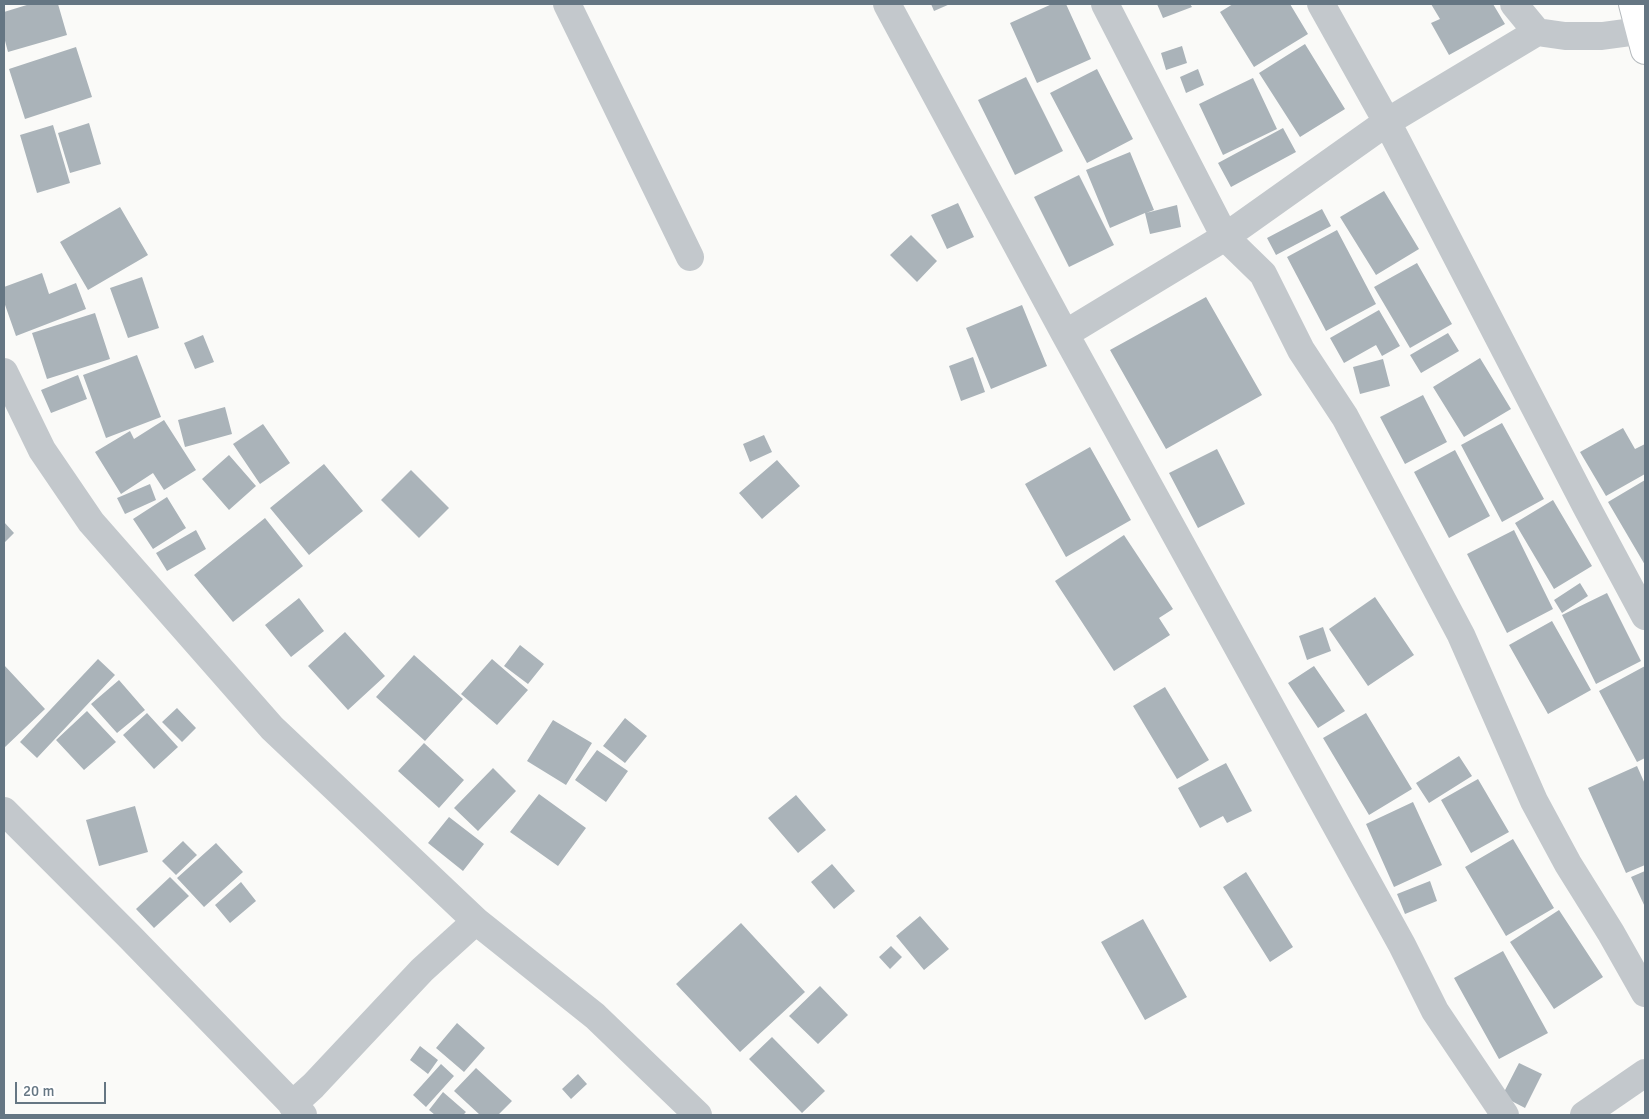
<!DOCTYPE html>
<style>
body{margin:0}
#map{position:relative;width:1649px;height:1119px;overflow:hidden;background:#fafaf8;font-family:Signika,sans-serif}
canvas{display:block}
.frame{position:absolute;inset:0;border:5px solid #657683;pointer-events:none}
.scale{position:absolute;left:15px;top:1082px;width:91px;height:22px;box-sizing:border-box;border:2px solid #657683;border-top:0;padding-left:6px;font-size:15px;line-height:18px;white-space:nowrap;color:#657683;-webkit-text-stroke:4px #fff;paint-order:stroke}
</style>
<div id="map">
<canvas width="1649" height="1119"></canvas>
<div class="frame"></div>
<div class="scale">20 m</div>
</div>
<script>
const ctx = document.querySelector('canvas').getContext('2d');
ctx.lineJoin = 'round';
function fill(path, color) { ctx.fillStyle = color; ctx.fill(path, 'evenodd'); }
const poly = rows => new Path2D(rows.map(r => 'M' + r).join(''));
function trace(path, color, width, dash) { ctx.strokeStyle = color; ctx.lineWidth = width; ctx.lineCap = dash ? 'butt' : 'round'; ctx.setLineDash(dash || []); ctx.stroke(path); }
fill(poly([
 [30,4,58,4,67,35,8,52,4,37,4,12],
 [931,4,950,4,934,11],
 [1052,4,1066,4,1091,59,1037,83,1010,23],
 [1157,4,1190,4,1192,7,1163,18],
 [1233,4,1290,4,1308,34,1254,67,1220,12],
 [1431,4,1493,4,1505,24,1449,55,1431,23,1440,19],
 [1305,44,1345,109,1300,137,1259,73],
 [1182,46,1187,63,1166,70,1161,53],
 [76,47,92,97,25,119,9,69],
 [1097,69,1133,139,1087,163,1050,93],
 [1198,69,1204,85,1186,93,1180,77],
 [1026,77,1063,151,1015,175,978,100],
 [1253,78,1277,129,1223,155,1199,104],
 [89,123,101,164,70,173,58,133],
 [53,125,70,183,37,193,20,135],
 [1283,128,1296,152,1231,187,1218,163],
 [1130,152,1154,210,1146,213,1177,205,1181,227,1150,234,1145,213,1110,228,1086,170],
 [1079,175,1114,245,1069,267,1034,197],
 [1384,191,1419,249,1376,275,1340,217],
 [958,203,974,237,947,249,931,215],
 [120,207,148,255,88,290,60,242],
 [1322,209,1331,226,1276,255,1267,238],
 [1337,230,1376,304,1326,331,1287,257],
 [911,235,937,261,917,282,890,255],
 [1417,263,1452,324,1410,348,1374,287],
 [42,273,49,294,76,283,86,309,16,336,4,302,4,287],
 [142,277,159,328,128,338,110,288],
 [1206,297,1262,395,1166,449,1110,350],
 [1022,305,1047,366,991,389,966,328],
 [1379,310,1400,346,1382,356,1376,345,1344,363,1330,338],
 [95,313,110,359,47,379,32,333],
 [1448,333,1459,351,1421,373,1410,355],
 [203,335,214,362,195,369,184,343],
 [137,355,161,417,106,438,83,375],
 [973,357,985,392,961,401,949,366],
 [1480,358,1511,409,1464,437,1433,387],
 [1383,359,1390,386,1360,394,1353,367],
 [78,375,87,399,51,413,41,390],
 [1423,395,1447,442,1405,464,1380,417],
 [225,407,232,434,185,447,178,420],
 [164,420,196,470,164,490,153,473,121,494,95,452,130,431,134,439],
 [1502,423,1544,499,1502,522,1461,445],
 [263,424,290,463,260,484,233,444],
 [1623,428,1635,449,1645,444,1645,474,1606,496,1580,452],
 [764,435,772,452,750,462,743,444],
 [1090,447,1131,520,1066,557,1025,484],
 [1217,449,1245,504,1198,528,1169,473],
 [1455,450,1490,516,1449,538,1414,472],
 [229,455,256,486,229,510,202,479],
 [777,460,800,486,762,519,739,493],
 [324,464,363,511,309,555,270,508],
 [411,470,449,508,419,538,381,500],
 [1645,480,1645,565,1608,502],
 [150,484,156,500,125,514,117,498],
 [167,497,186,528,153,549,133,519],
 [1553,500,1592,566,1554,589,1515,523],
 [265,518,303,566,233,622,194,575],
 [4,522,14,533,4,543],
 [196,530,206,549,167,571,156,553],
 [1514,530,1553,609,1507,633,1467,554],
 [1124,535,1173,609,1159,618,1170,635,1114,671,1055,581],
 [1580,583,1588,596,1562,613,1554,600],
 [1607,593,1641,661,1596,684,1562,615],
 [1375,597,1414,655,1368,686,1329,629],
 [299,598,324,631,291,657,265,625],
 [1552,621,1591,690,1548,714,1509,645],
 [1323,627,1331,651,1307,660,1299,636],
 [345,632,385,676,348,710,308,666],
 [520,645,544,664,528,684,504,666],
 [414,655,463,699,425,741,376,697],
 [98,659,115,675,37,758,20,742],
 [492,659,528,690,497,725,461,694],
 [4,665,45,709,4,748],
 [1314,666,1345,711,1318,728,1288,683],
 [1645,666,1645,758,1637,762,1599,691],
 [119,680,145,710,117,733,91,704],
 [1165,687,1209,760,1177,779,1133,706],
 [177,708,196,728,182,742,162,722],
 [87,711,116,742,84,770,56,740],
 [147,713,178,747,154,769,123,735],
 [1366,713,1412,789,1369,815,1323,738],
 [625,718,647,736,625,763,603,746],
 [553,720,592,743,566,785,527,761],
 [424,743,464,780,439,808,398,771],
 [597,750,628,771,606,802,575,780],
 [1459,756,1472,776,1429,803,1416,783],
 [1226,763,1252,811,1227,823,1223,816,1200,828,1178,788],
 [1637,766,1645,784,1645,865,1626,873,1588,788],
 [493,768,516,791,478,831,454,808],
 [1478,779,1509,832,1471,853,1441,800],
 [539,794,586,828,558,866,510,832],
 [796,795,826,830,798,853,768,818],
 [1413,802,1442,865,1394,887,1366,824],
 [135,806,148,852,99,866,86,820],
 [449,817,484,844,463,871,428,843],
 [1513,839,1554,908,1506,936,1465,867],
 [183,841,197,855,176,875,162,861],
 [216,843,243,872,204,907,177,878],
 [832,864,855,891,834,909,811,882],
 [1645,871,1645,907,1631,877],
 [1246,872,1293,947,1270,962,1223,887],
 [170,877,189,896,154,928,136,909],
 [1430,881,1437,901,1405,914,1397,894],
 [241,882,256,901,230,923,215,905],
 [1559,910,1603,977,1554,1009,1510,942],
 [920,916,949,949,924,970,896,936],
 [1143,919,1187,997,1145,1020,1101,942],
 [741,923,805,992,740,1052,676,984],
 [891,946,902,957,890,969,879,957],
 [1503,951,1548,1033,1499,1059,1454,978],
 [820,986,848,1015,818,1044,789,1016],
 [457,1023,485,1048,464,1072,436,1048],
 [772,1037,825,1091,802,1113,749,1059],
 [420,1046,438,1060,428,1074,410,1060],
 [1519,1063,1542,1074,1525,1108,1502,1096],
 [441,1064,454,1076,426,1107,413,1095],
 [476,1068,512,1101,498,1115,480,1115,454,1091],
 [578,1074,587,1084,571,1099,562,1089],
 [443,1092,466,1112,463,1115,435,1115,429,1110]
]), '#aab3b9');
const highway = poly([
 [1633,4,1645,50]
]);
trace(highway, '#b4b9bd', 30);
trace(poly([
 [567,4,690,257],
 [887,4,1065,334,1402,945,1435,1011,1505,1115],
 [1105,4,1225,237,1263,274,1301,350,1345,417,1461,635,1534,801,1568,864,1611,933,1645,993],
 [1321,4,1387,122,1586,506,1645,616],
 [1514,4,1537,32,1565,36,1602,36,1639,31],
 [1065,334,1225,237,1387,122,1537,32],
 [4,372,42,450,91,522,272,728,476,921,595,1016,698,1115],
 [4,811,130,937,303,1115],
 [292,1105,313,1086,422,970,476,921],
 [1584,1115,1645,1073]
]), '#c3c8cc', 28);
trace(highway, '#fff', 28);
</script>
